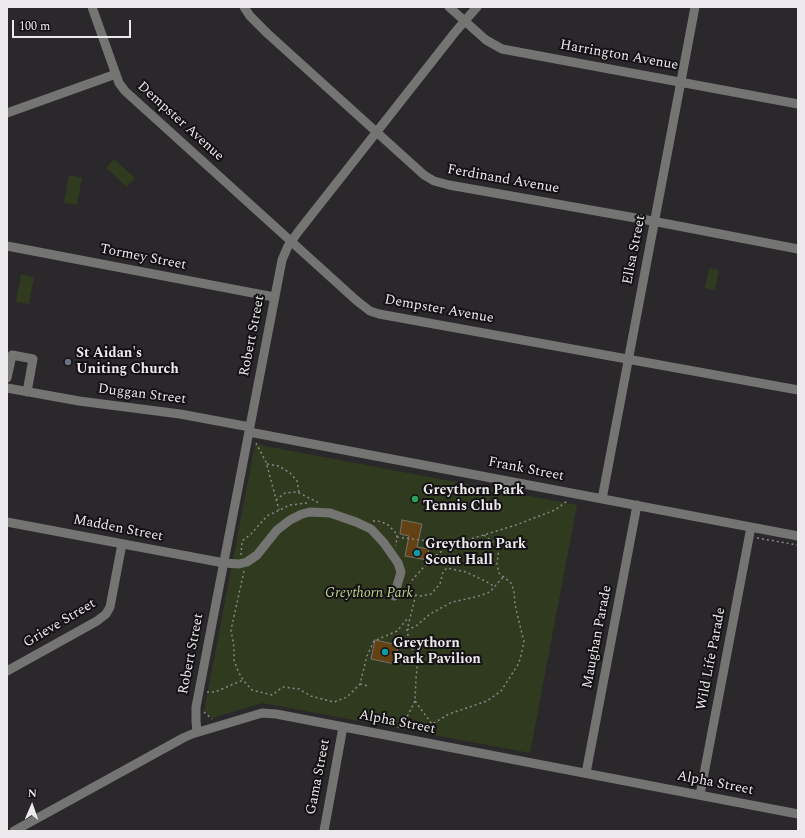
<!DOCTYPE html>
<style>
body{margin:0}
#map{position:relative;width:805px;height:838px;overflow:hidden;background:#2b282c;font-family:Spectral,serif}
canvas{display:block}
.frame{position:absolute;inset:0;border:8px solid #ebe9ec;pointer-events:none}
.north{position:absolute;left:12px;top:786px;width:40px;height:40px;-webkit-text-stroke:3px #131113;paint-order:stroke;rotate:2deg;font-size:11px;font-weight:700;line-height:16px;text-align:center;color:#ebe9ec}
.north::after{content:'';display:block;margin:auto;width:14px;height:18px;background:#ebe9ec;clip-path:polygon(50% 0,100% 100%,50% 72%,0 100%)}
.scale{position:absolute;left:12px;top:20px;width:119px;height:18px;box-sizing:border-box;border:2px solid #ebe9ec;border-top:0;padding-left:5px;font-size:12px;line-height:14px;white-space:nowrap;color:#ebe9ec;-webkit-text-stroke:3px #131113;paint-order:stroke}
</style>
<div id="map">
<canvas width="805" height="838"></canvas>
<div class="frame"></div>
<div class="north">N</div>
<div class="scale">100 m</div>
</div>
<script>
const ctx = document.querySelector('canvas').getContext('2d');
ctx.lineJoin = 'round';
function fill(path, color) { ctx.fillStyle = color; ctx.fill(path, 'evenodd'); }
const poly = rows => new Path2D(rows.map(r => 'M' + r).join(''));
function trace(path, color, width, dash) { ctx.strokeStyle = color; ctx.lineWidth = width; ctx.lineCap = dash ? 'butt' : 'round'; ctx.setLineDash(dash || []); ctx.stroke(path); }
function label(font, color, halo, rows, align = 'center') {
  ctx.font = font + ' Spectral,serif'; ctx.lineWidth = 4; ctx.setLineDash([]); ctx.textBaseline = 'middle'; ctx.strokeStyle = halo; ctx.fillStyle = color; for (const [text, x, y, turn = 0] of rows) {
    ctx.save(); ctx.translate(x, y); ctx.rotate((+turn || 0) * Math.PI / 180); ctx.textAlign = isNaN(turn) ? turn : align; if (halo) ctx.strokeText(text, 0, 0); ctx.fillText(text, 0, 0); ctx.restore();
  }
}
fill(poly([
 [114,159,135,178,127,187,106,168],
 [69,175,82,178,77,205,64,203],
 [709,268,719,270,715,290,705,288],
 [21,274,34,277,29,304,16,302],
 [255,444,577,505,530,753,263,703,212,718,204,711]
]), '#2f3a1e');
const building = poly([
 [402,520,422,524,417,547,429,549,427,560,405,556,409,536,400,534,402,520],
 [375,640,398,645,395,664,371,659,375,640]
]);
fill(building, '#634113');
trace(building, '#76716d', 1);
trace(poly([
 [256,443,266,462,279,510],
 [267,464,279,466,290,473,297,481,299,493],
 [276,500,285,493,297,492,319,503],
 [373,521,378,521,387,524,397,534,396,546],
 [484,535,499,547,497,564,499,573,511,583,514,591,515,605,524,642,519,663,501,691,487,701,449,714,432,724,415,701,416,678,418,659,410,645,407,630,415,598,413,592,408,588,413,579,433,557,450,546,464,541,516,525,555,510,567,501],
 [397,537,435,542,450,546],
 [757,538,798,545],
 [241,555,242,541,251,534,267,516,290,505,307,503],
 [244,571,231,630,234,647,234,660,238,671,243,680,252,690,272,695,283,687,299,689,311,696,334,702,347,697,360,684,367,656,374,641,397,631,408,618],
 [415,595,421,596,431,594,440,584,443,572,447,568,466,572,487,582,495,587],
 [407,630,416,626,430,614,452,602,476,597,490,592,503,577],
 [360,684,368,686],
 [207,692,215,692,243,680],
 [204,712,212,719],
 [398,728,407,717,415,701]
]), '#8a878b', 1.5, [2, 3]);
trace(poly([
 [92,7,119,83,125,91,357,301,370,311,379,314,798,390],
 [244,7,250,16,268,34,424,175,434,181,449,185,647,220,798,249],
 [449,7,486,40,502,49,798,104],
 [7,113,116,74],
 [7,246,274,297],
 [7,378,12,355,33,359,27,392],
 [7,388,79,401,180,414,250,427],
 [249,432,798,536],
 [602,499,695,7],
 [7,522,224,563,239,564,247,562,257,555,277,530,290,520,302,514,310,512,330,513,356,522,371,529,384,543,398,563,401,572,394,596],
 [7,671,97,621,106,614,110,607,122,544],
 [197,732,196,721,196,707,282,260,288,246,298,232,456,31,477,7],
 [586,773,637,505],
 [700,795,751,527],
 [14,831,183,738,192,734,262,713,276,714,798,814],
 [324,831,343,727]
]), '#747573', 9);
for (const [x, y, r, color] of [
 [68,362,4,"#6b7280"],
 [415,499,4,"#2e9e5b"],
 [417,553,4,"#0f9aa8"],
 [385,652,4,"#0f9aa8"]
]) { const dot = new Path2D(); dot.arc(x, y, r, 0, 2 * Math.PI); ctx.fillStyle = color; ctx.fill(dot); trace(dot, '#131113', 1.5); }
label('14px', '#ebe9ec', '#131113', [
 ["Harrington Avenue",619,56,10],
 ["Dempster Avenue",180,122,42],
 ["Ferdinand Avenue",503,180,10],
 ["Ellsa Street",635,250,-79],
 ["Tormey Street",143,258,11],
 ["Dempster Avenue",439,310,10],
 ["Robert Street",253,336,-79],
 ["Duggan Street",142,395,7],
 ["Frank Street",526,470,11],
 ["Madden Street",118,529,11],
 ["Grieve Street",60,624,-31],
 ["Maughan Parade",598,637,-79],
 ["Robert Street",192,654,-79],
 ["Wild Life Parade",712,659,-79],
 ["Alpha Street",397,723,11],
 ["Gama Street",319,777,-79],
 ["Alpha Street",715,784,11]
]);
label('bold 14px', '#ebe9ec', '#131113', [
 ["St Aidan's",76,354],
 ["Uniting Church",76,370],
 ["Greythorn Park",423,491],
 ["Tennis Club",423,507],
 ["Greythorn Park",425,545],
 ["Scout Hall",425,561],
 ["Greythorn",393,644],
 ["Park Pavilion",393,660]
], 'left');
label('italic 14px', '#b7d689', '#131113', [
 ["Greythorn Park",369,594]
]);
</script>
